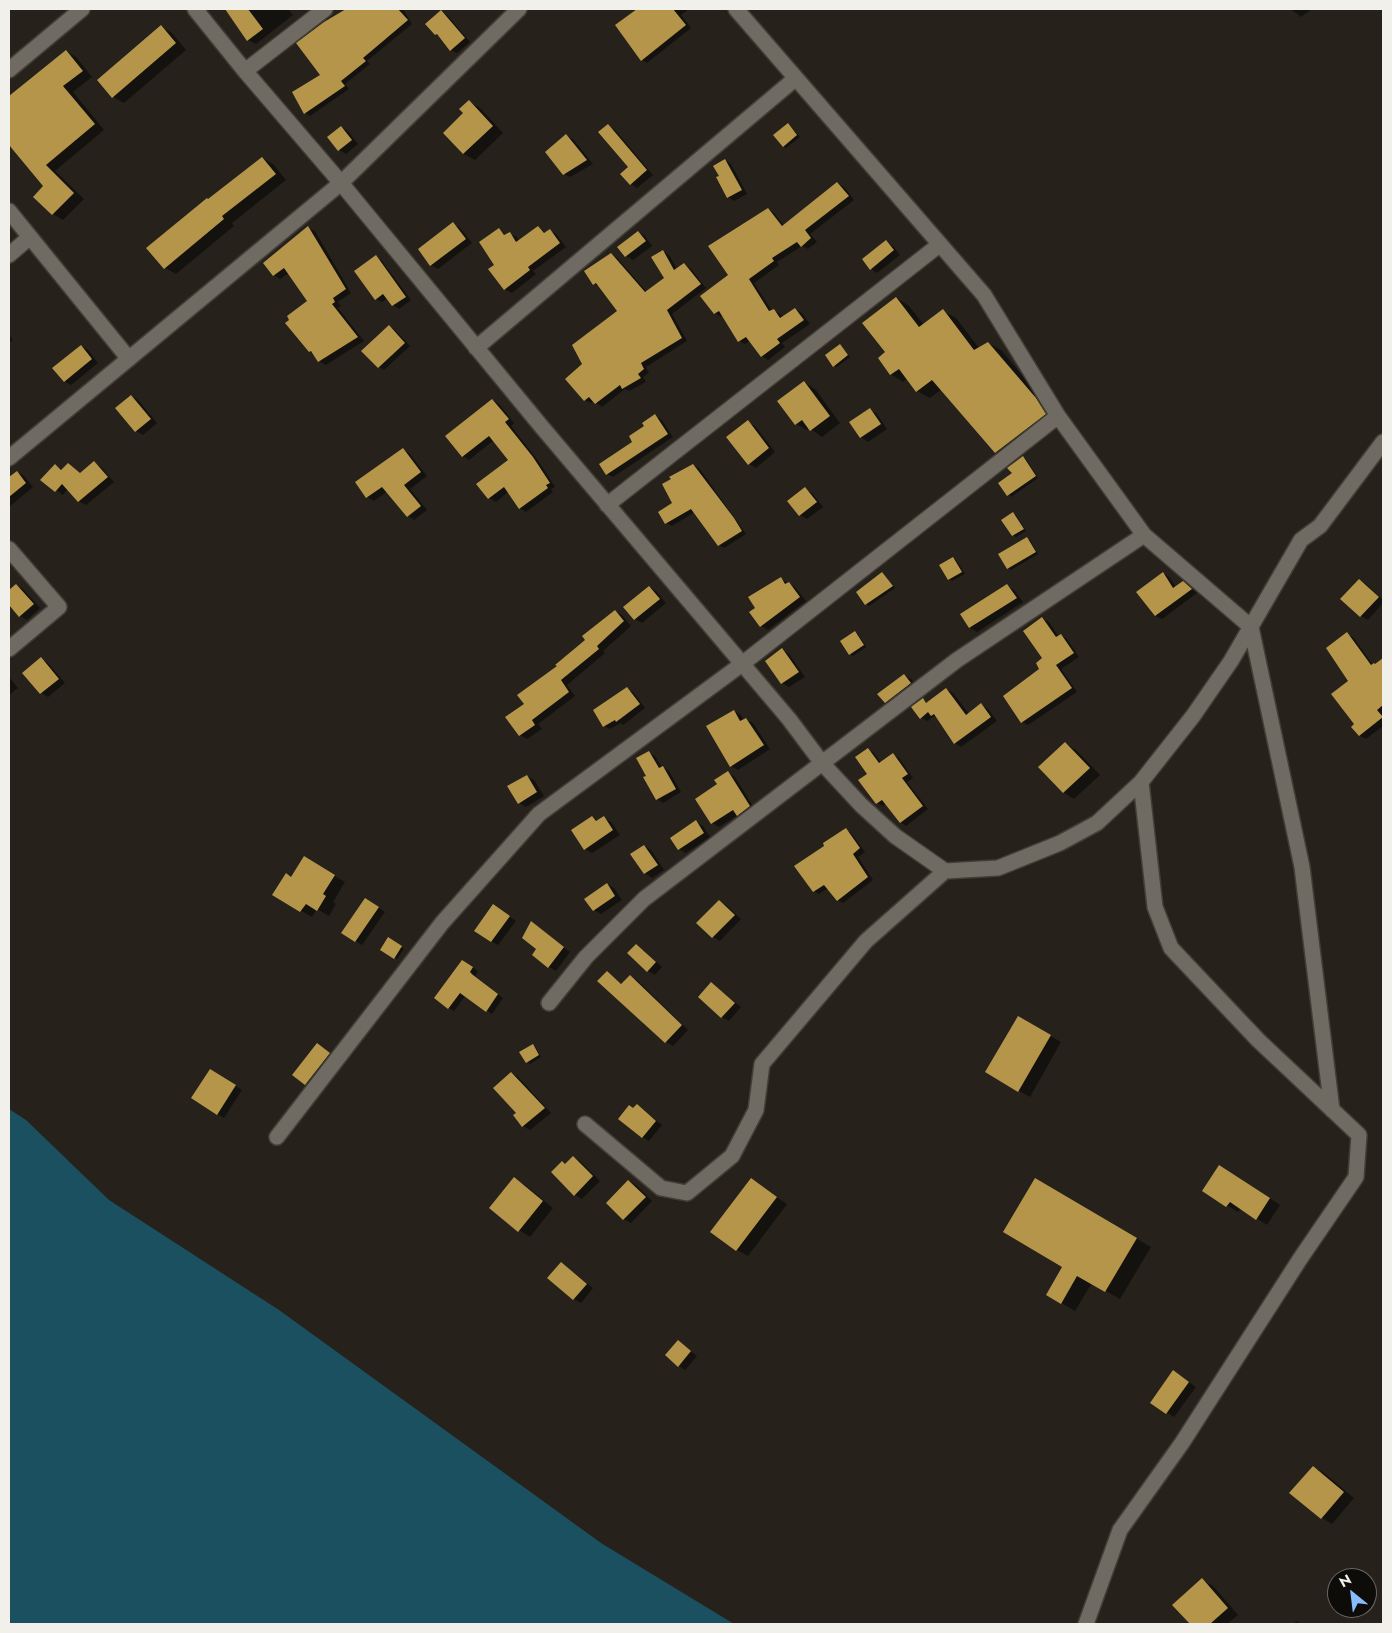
<!DOCTYPE html>
<style>
body{margin:0}
#map{position:relative;width:1392px;height:1633px;overflow:hidden;background:#26221b;font-family:Jost,sans-serif}
canvas{display:block}
.frame{position:absolute;inset:0;border:10px solid #f2f0eb;pointer-events:none}
.north{position:absolute;left:1327px;top:1568px;width:50px;height:50px;box-sizing:border-box;background:#0d0c09;border:1px solid #696763;border-radius:50%;rotate:331deg;font-size:14px;font-weight:700;line-height:20px;text-align:center;color:#f2f0eb}
.north::after{content:'';display:block;margin:auto;width:18px;height:22px;background:#88bbfc;clip-path:polygon(50% 0,100% 100%,50% 72%,0 100%)}
</style>
<div id="map">
<canvas width="1392" height="1633"></canvas>
<div class="frame"></div>
<div class="north">N</div>
</div>
<script>
const ctx = document.querySelector('canvas').getContext('2d');
ctx.lineJoin = 'round';
function fill(path, color) { ctx.fillStyle = color; ctx.fill(path, 'evenodd'); }
const poly = rows => new Path2D(rows.map(r => 'M' + r).join(''));
function trace(path, color, width, dash) { ctx.strokeStyle = color; ctx.lineWidth = width; ctx.lineCap = dash ? 'butt' : 'round'; ctx.setLineDash(dash || []); ctx.stroke(path); }
fill(poly([
 [9,1109,26,1120,109,1200,279,1310,601,1543,734,1624,9,1624]
]), '#1b5060');
fill(poly([
 [228,9,288,9,293,15,256,44,248,40,227,10],
 [344,9,403,9,412,24,367,61,370,64,345,84,349,89,310,116,305,113,293,93,322,76,345,11],
 [651,9,689,9,681,15,691,28,647,63,642,60,640,17],
 [1291,9,1312,9,1301,17],
 [441,11,447,15,470,42,457,53,451,50,440,37,436,34],
 [161,27,172,33,186,50,124,103,113,97],
 [66,51,76,57,92,77,73,92,104,130,55,171,84,199,63,220,53,214,34,197,45,186,9,142,9,98],
 [470,102,480,108,503,133,475,160,464,154,444,133,465,114],
 [788,124,800,137,786,148,783,146],
 [608,126,615,130,653,175,637,188,631,184,630,168],
 [341,127,348,131,358,144,346,154,339,150],
 [567,136,573,139,593,164,570,177,564,174],
 [262,158,273,164,286,180,232,223,234,226,176,274,165,268],
 [725,160,731,164,747,194,734,201,728,197,720,176],
 [837,183,844,187,854,200,810,234,817,242,808,249,802,246,777,262,779,265,754,283,772,311,774,310,780,314,783,318,795,309,802,313,810,324,782,343,785,347,768,360,762,356,750,341,745,344,739,341,724,315,721,317,715,313,702,297,730,275,768,209,774,213,784,226],
 [453,224,460,228,472,243,438,269,431,265],
 [538,227,546,233,550,230,556,234,566,247,533,271,536,274,512,293,505,289,490,270,496,265,499,230,507,235,510,234,517,237,519,242],
 [308,228,315,231,351,293,338,302,341,306,338,308,364,341,326,365,319,361,315,354,310,351,309,302,289,273,280,279,274,275,264,263],
 [638,232,645,236,652,246,633,260,626,256],
 [886,242,893,246,900,255,877,273,871,269],
 [663,251,669,255,677,269,684,264,690,268,706,288,672,314,687,341,646,367,649,373,643,377,646,382,629,391,625,389,602,407,594,401,591,403,585,400,584,364,619,311,600,287,594,284,611,254,617,258,647,292,665,278],
 [376,257,381,260,411,300,399,309,393,305,388,298,382,302,376,299],
 [897,298,909,306,924,325,943,311,956,318,979,348,988,343,1001,350,1048,406,1057,421,1009,460,996,452,942,389,930,398,917,391,908,378,903,382,891,374,887,353],
 [389,326,394,329,410,346,384,370,379,367],
 [9,335,13,340,9,343],
 [840,345,850,357,837,367,834,366],
 [81,346,88,350,98,363,71,385,64,381],
 [804,382,815,389,840,423,822,437,809,428,807,430,796,424],
 [131,396,138,400,157,423,143,435,136,431],
 [492,400,499,404,514,423,511,426,539,462,555,487,551,489,553,492,526,512,520,508,508,492,496,502,489,498,509,460,494,440,469,460,463,456,447,436],
 [870,410,877,414,887,429,868,442,861,437,851,422],
 [655,416,661,419,673,437,613,477,607,474],
 [748,422,755,426,775,452,756,468,749,464],
 [403,449,409,453,427,476,410,489,427,510,414,520,408,516,388,491,374,501,367,497,357,483],
 [1023,457,1026,459,1038,478,1011,497,1000,484,1014,473],
 [94,463,101,467,114,482,86,505,79,501,68,489,63,495,42,479,55,465,63,470,68,464,81,474],
 [693,465,699,468,746,534,724,548,719,545,695,512,672,526,666,523,674,503],
 [17,472,24,476,33,487,9,507,9,479],
 [805,489,812,493,823,507,807,519,800,515],
 [1013,514,1016,515,1026,531,1016,537,1013,535],
 [1027,539,1030,540,1038,554,1011,570,1008,568],
 [953,558,956,560,965,574,952,581,949,579],
 [882,573,895,588,869,606,866,604],
 [1163,573,1169,577,1176,587,1183,582,1197,593,1162,619,1155,616],
 [781,579,795,587,806,601,768,630,761,626,756,608],
 [1359,580,1366,584,1383,600,1383,603,1368,620,1361,616],
 [16,585,23,589,40,608,27,620,20,616,9,603,9,592],
 [1007,586,1014,590,1023,602,977,632,970,628,962,615],
 [649,587,656,591,666,603,642,623,635,619],
 [615,611,622,615,631,626,603,651,605,653,567,685,575,696,538,724,542,729,527,739,520,735,558,666],
 [1042,618,1049,622,1059,637,1061,635,1067,639,1079,657,1061,669,1077,692,1028,725,1022,722,1044,659],
 [855,633,858,634,866,647,853,656,849,654],
 [1347,634,1353,637,1373,665,1376,665,1383,660,1383,726,1366,739,1360,736,1353,727,1356,724,1350,681],
 [782,650,789,654,805,677,789,687,782,683],
 [41,659,48,663,65,683,48,697,41,693,24,673],
 [904,675,911,679,917,687,893,706,886,702],
 [9,677,18,688,9,695],
 [627,689,633,692,645,708,623,725,621,723,610,729,604,726],
 [946,689,953,693,969,714,981,705,988,709,997,721,961,747,955,743,939,720,934,716,928,721,921,718,923,700,928,703],
 [734,711,741,715,744,721,746,719,753,723,770,749,738,770,731,766],
 [1065,743,1076,750,1100,775,1074,799,1063,792],
 [868,749,874,753,881,763,893,755,899,758,913,778,907,782,928,809,906,826,900,822,886,804,883,806,877,803,869,774],
 [649,753,655,756,662,768,663,767,669,771,681,792,663,803,657,799,648,776],
 [728,773,735,777,756,811,745,819,738,815,719,827,712,823,719,784],
 [527,776,534,780,544,796,526,807,519,803],
 [592,817,599,821,604,818,611,822,620,835,592,853,585,849,573,830],
 [696,822,703,826,710,837,686,853,679,849],
 [846,830,851,833,865,852,858,857,873,880,843,903,837,900,828,888,819,894,814,891,826,846],
 [644,846,651,850,664,870,652,878,645,873,632,854],
 [304,858,345,882,333,902,336,904,329,916,317,909,312,917,274,895,292,878],
 [607,884,614,888,622,900,601,914,594,910],
 [719,901,726,905,741,919,720,941,713,937,698,923],
 [372,903,385,912,362,945,343,933],
 [500,910,516,921,498,945,491,941],
 [532,923,570,952,556,971,549,967,538,949],
 [388,939,404,949,397,959,381,950],
 [636,946,643,950,662,967,655,975,648,971],
 [468,965,478,971,475,976,503,998,492,1014,465,996,454,1011,449,1008],
 [607,972,622,984,630,976,637,980,688,1030,673,1046,666,1042],
 [711,983,741,1007,729,1021,722,1017],
 [1018,1017,1061,1042,1030,1097,986,1072],
 [533,1046,536,1048,541,1057,530,1064,527,1062],
 [324,1049,336,1058,313,1088,294,1075],
 [512,1073,518,1077,551,1113,530,1130,523,1126,518,1113],
 [217,1074,242,1090,224,1118,217,1114],
 [637,1106,662,1125,649,1141,642,1137,634,1109],
 [573,1157,580,1161,600,1181,582,1199,575,1195,566,1165],
 [1231,1173,1280,1205,1267,1225,1241,1208,1238,1212,1204,1191],
 [514,1179,525,1185,553,1208,530,1237,519,1230],
 [1035,1179,1151,1247,1120,1299,1092,1283,1075,1311,1061,1303,1064,1267],
 [751,1180,787,1204,748,1256,737,1250],
 [629,1181,636,1185,652,1201,631,1223,624,1219],
 [561,1263,593,1288,581,1303,574,1299],
 [678,1342,697,1356,685,1370,679,1366],
 [1180,1376,1196,1387,1174,1417,1151,1402],
 [1313,1467,1324,1473,1354,1498,1332,1524,1322,1518],
 [1202,1580,1213,1586,1238,1615,1227,1624,1192,1624,1174,1605],
 [1296,1621,1299,1623,1301,1624,1294,1624]
]), '#0007');
fill(poly([
 [225,9,248,9,263,29,247,41],
 [346,9,398,9,408,20,363,58,366,61,341,81,345,86,304,114,292,92,320,75,296,43,324,22],
 [637,9,673,9,686,25,641,61,615,25],
 [441,10,465,38,450,51,437,34,435,35,425,24],
 [161,25,176,43,112,98,97,80],
 [66,50,83,71,63,86,95,124,46,165,74,193,52,215,33,197,43,186,9,145,9,96],
 [469,100,493,126,463,154,443,133,463,113,459,109],
 [788,123,797,135,783,147,773,135],
 [608,124,647,170,630,185,620,174,628,167,598,132],
 [341,126,352,140,338,151,327,137],
 [566,134,587,160,563,175,545,152],
 [262,157,276,174,222,216,224,219,164,269,146,248,207,198,208,199],
 [725,159,742,190,727,198,716,177,719,176,713,166],
 [837,182,849,196,805,230,811,238,801,247,797,242,772,258,774,261,749,279,769,311,774,309,780,318,795,308,804,320,777,339,780,343,761,357,746,337,738,342,719,311,714,314,700,296,728,275,708,246,768,208,782,226],
 [453,222,466,239,430,266,418,249],
 [308,226,346,289,333,298,335,302,332,304,358,337,318,362,311,351,309,352,285,323,289,320,287,316,307,301,284,268,273,276,263,263],
 [538,226,544,233,550,229,560,243,528,267,530,270,504,290,488,269,494,265,479,242,499,228,504,235,510,232,516,242],
 [638,231,646,241,625,257,617,247],
 [886,240,894,250,870,270,862,259],
 [663,250,674,270,684,263,701,284,667,310,682,338,641,363,644,369,638,374,641,378,622,389,620,385,595,404,589,397,584,401,565,379,582,364,572,345,617,311,596,283,593,285,584,271,611,253,645,292,664,278,651,257],
 [376,255,406,297,392,306,383,294,375,300,354,271],
 [896,297,919,327,943,309,974,350,988,342,1036,398,1046,414,995,453,932,380,916,392,899,369,890,375,878,358,885,352,862,323],
 [389,325,405,343,378,368,361,351],
 [840,344,848,355,833,367,825,355],
 [81,345,92,359,64,382,52,368],
 [804,381,830,416,810,431,802,420,795,425,777,401],
 [131,395,151,419,135,432,115,408],
 [492,399,509,419,505,422,533,457,550,483,546,485,548,488,519,509,504,487,488,499,476,484,508,460,489,436,462,457,445,436],
 [870,408,881,424,860,438,849,422],
 [655,414,668,434,606,475,599,464,632,442,629,436,644,426,642,423],
 [748,420,769,448,748,465,726,437],
 [403,448,421,472,404,485,421,506,407,517,382,487,366,498,355,482],
 [1023,456,1036,476,1007,496,998,483,1012,473,1007,468],
 [94,461,108,477,78,502,62,484,55,492,40,480,55,464,61,470,68,463,80,473],
 [693,464,734,518,742,531,718,546,691,509,665,524,658,512,672,503,662,484,671,479,669,477],
 [17,471,26,483,9,497,9,477],
 [805,487,817,502,799,516,787,501],
 [1013,512,1024,529,1012,536,1001,520],
 [1027,537,1036,552,1007,569,998,554],
 [953,557,962,572,948,580,939,565],
 [882,572,893,586,865,605,856,592],
 [1163,572,1173,588,1183,581,1192,589,1155,616,1136,592],
 [781,577,785,584,789,582,800,597,760,627,749,612,755,608,748,597],
 [1359,579,1379,597,1360,617,1340,599],
 [16,584,34,604,19,617,9,605,9,590],
 [1007,584,1017,598,969,628,960,614],
 [649,586,660,599,634,620,623,607],
 [615,610,624,621,597,646,599,649,561,680,569,692,532,720,535,725,519,736,505,717,524,704,517,695,557,666,555,665,585,640,582,636],
 [1042,617,1056,637,1061,634,1074,653,1056,665,1072,688,1021,723,1003,696,1039,669,1036,663,1042,658,1023,631],
 [855,631,864,645,849,655,840,641],
 [1347,632,1371,665,1374,663,1375,664,1383,658,1383,705,1377,710,1383,717,1359,736,1351,727,1354,724,1331,694,1348,681,1326,648],
 [782,648,799,672,781,684,765,661],
 [41,657,59,679,40,694,22,673],
 [904,674,911,683,885,703,877,694],
 [627,687,640,704,616,722,615,720,603,727,593,710],
 [946,688,966,715,981,703,991,717,954,744,934,714,931,716,928,712,920,719,911,707,923,698,926,703],
 [734,710,740,721,746,718,764,745,730,767,706,726],
 [1065,742,1090,768,1063,793,1038,767],
 [868,748,879,763,893,753,908,774,902,778,923,806,900,823,882,800,876,804,858,780,867,774,855,757],
 [649,751,659,768,663,766,676,789,656,800,643,777,646,776,636,758],
 [728,771,750,806,737,816,733,810,711,824,695,799,717,784,714,780],
 [527,775,537,792,518,804,507,786],
 [592,816,596,821,604,816,613,830,584,850,571,830],
 [696,820,704,833,678,850,670,838],
 [846,828,860,848,853,854,868,877,837,901,824,885,813,892,794,866,824,846,823,843],
 [644,845,658,865,644,874,630,854],
 [304,856,335,875,323,894,326,896,317,911,306,904,300,912,272,895,286,873,291,877],
 [607,883,615,896,593,911,584,899],
 [365,898,379,907,355,942,341,933],
 [719,900,735,915,712,938,696,923],
 [493,904,510,916,491,942,474,931],
 [531,921,564,947,548,968,532,955,536,949,522,938],
 [388,937,402,946,394,959,380,950],
 [636,944,656,962,647,972,627,953],
 [462,960,473,967,470,972,473,975,498,994,486,1012,460,993,448,1009,434,998],
 [607,971,621,984,630,975,682,1025,665,1043,597,981],
 [711,982,735,1003,721,1018,698,997],
 [1018,1016,1051,1035,1018,1092,985,1072],
 [317,1043,330,1053,305,1085,292,1075],
 [533,1044,539,1055,526,1063,519,1052],
 [210,1069,236,1085,217,1115,191,1098],
 [511,1072,545,1108,522,1127,513,1115,516,1113,493,1088],
 [637,1104,656,1121,642,1138,618,1119,629,1105,633,1108],
 [573,1156,593,1176,574,1196,551,1172,562,1161,565,1164],
 [1219,1165,1270,1198,1256,1220,1230,1202,1226,1207,1202,1191],
 [514,1177,543,1201,518,1232,489,1208],
 [751,1178,777,1197,736,1251,710,1232],
 [1035,1178,1137,1238,1105,1292,1077,1276,1061,1304,1046,1295,1062,1267,1003,1232],
 [628,1180,646,1197,623,1220,606,1203],
 [561,1262,587,1284,573,1300,547,1278],
 [678,1340,691,1351,678,1367,665,1355],
 [1173,1370,1189,1382,1166,1414,1150,1403],
 [1313,1466,1344,1492,1321,1519,1289,1493],
 [1202,1578,1228,1608,1210,1624,1190,1624,1172,1605]
]), '#b5954a');
const street = poly([
 [195,9,245,71,341,183,541,426,789,719,822,763,861,805,895,836,945,871],
 [736,9,984,295,1058,416,1144,535,1251,627,1302,867,1332,1110],
 [9,70,82,9],
 [245,71,325,9],
 [9,211,129,359],
 [9,255,30,237],
 [476,348,796,78],
 [9,458,341,183,519,9],
 [607,505,939,245],
 [9,549,59,607,9,649],
 [549,1003,586,957,644,899,957,660,1144,535],
 [585,1124,661,1188,687,1193,732,1156,756,1110,762,1064,866,941,945,871,998,868,1060,843,1097,823,1141,782,1193,716,1231,661,1301,540,1320,526,1383,442],
 [277,1137,442,923,539,814,742,664,1058,416],
 [1086,1624,1120,1530,1182,1443,1300,1259,1356,1177,1359,1135,1258,1040,1171,948,1155,907,1141,782]
]);
trace(street, '#413e38', 18);
trace(street, '#6f6b62', 15);
</script>
